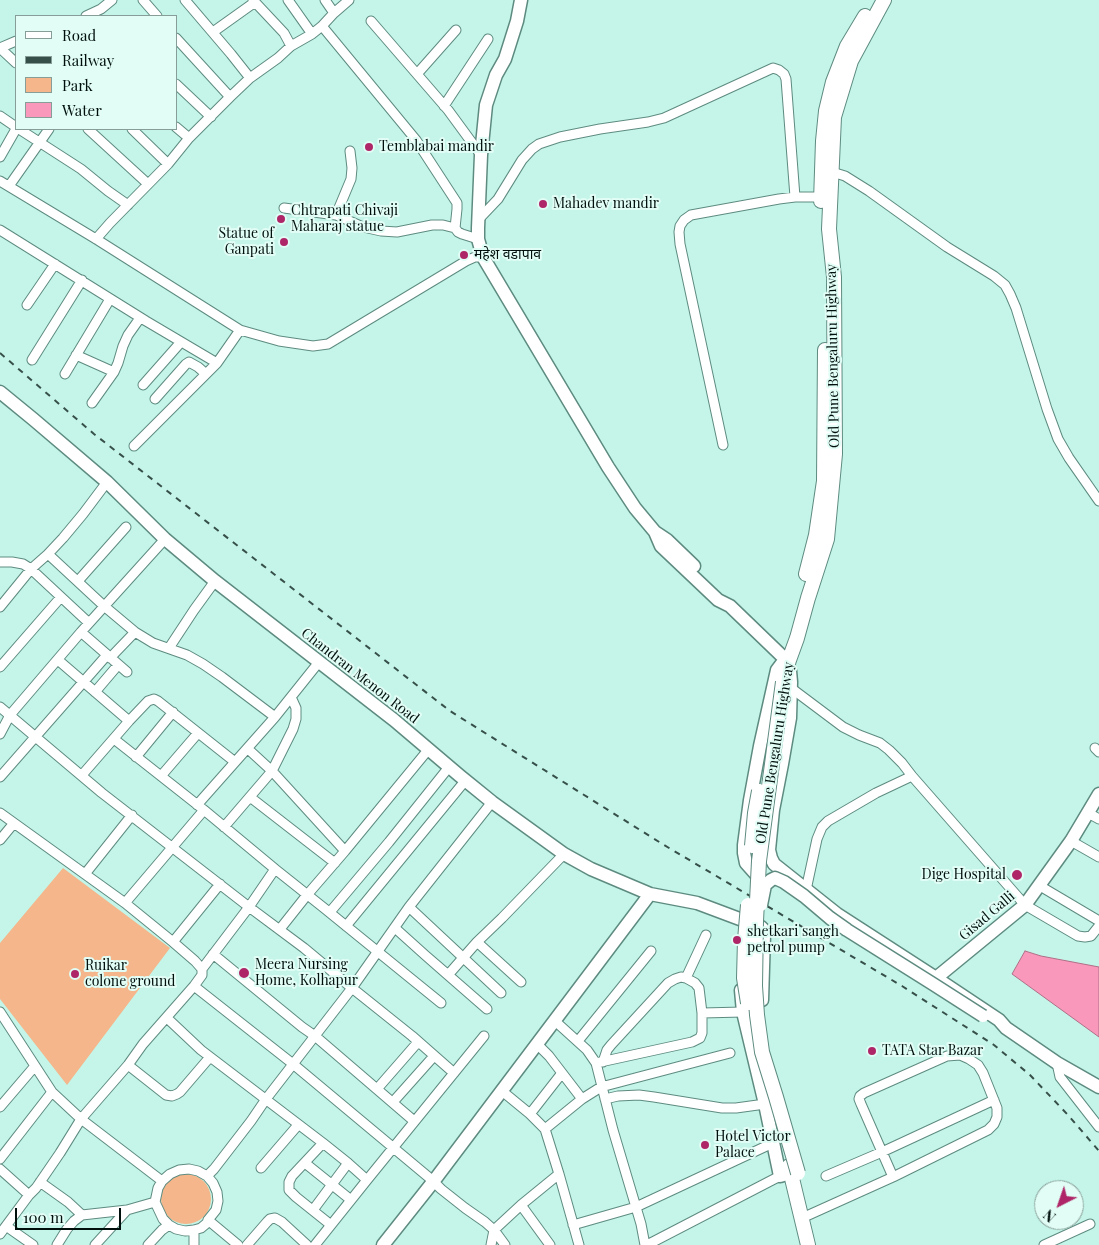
<!DOCTYPE html>
<meta charset="utf-8">
<style>
body{margin:0}
#map{position:relative;width:1099px;height:1245px;overflow:hidden;background:#c4f5e8;font-family:"Playfair Display",serif}
canvas{display:block}
.legend{position:absolute;left:15px;top:15px;width:162px;height:115px;box-sizing:border-box;background:#e1fdf5;border:1px solid #879e98;margin:0;padding:6px 9px;list-style:none;font-size:15px;color:#010f0c}
.legend li{display:flex;align-items:center;gap:10px;height:25px}
.legend b{width:25px;border:1px solid #879e98}
.north{position:absolute;left:1034px;top:1180px;width:50px;height:50px;box-sizing:border-box;background:#e1fdf5;border:1px solid #879e98;border-radius:50%;rotate:221deg;font-size:14px;font-weight:700;line-height:20px;text-align:center;color:#010f0c}
.north::after{content:'';display:block;margin:auto;width:18px;height:22px;background:#af2668;clip-path:polygon(50% 0,100% 100%,50% 72%,0 100%)}
.scale{position:absolute;left:15px;top:1208px;width:106px;height:22px;box-sizing:border-box;border:2px solid #010f0c;border-top:0;padding-left:6px;font-size:15px;line-height:18px;white-space:nowrap;color:#010f0c;-webkit-text-stroke:4px #e1fdf5;paint-order:stroke}
</style>
<div id="map">
<canvas width="1099" height="1245"></canvas>
<ul class="legend">
<li><b style="height:6px;background:#fff"></b>Road</li>
<li><b style="height:6px;background:#374f49"></b>Railway</li>
<li><b style="height:14px;background:#f4b68a"></b>Park</li>
<li><b style="height:14px;background:#f998bb"></b>Water</li>
</ul>
<div class="north">N</div>
<div class="scale">100 m</div>
</div>
<script>
const ctx = document.querySelector('canvas').getContext('2d');
ctx.lineJoin = 'round';
function fill(path, color) { ctx.fillStyle = color; ctx.fill(path, 'evenodd'); }
const poly = rows => new Path2D(rows.map(r => 'M' + r).join(''));
function trace(path, color, width, dash) { ctx.strokeStyle = color; ctx.lineWidth = width; ctx.lineCap = dash ? 'butt' : 'round'; ctx.setLineDash(dash || []); ctx.stroke(path); }
function label(font, color, halo, rows, align = 'center') {
  ctx.font = font + ' "Playfair Display","Noto Sans Devanagari",serif'; ctx.lineWidth = 4; ctx.setLineDash([]); ctx.textBaseline = 'middle'; ctx.strokeStyle = halo; ctx.fillStyle = color; for (const [text, x, y, turn = 0] of rows) {
    ctx.save(); ctx.translate(x, y); ctx.rotate((+turn || 0) * Math.PI / 180); ctx.textAlign = isNaN(turn) ? turn : align; if (halo) ctx.strokeText(text, 0, 0); ctx.fillText(text, 0, 0); ctx.restore();
  }
}
fill(poly([
 [63,868,170,948,67,1085,0,999,0,943],
 '161 1199a25 25 0 1 1 50 0a25 25 0 1 1-50 0Z'
]), '#f4b68a');
const water = poly([
 [1025,951,1041,956,1099,967,1099,1037,1012,974,1025,951]
]);
fill(water, '#f998bb');
trace(water, '#af6f86', 1);
const street = poly([
 [143,0,157,16],
 [185,0,231,54,250,78],
 [253,0,284,33,291,46],
 [288,0,312,34],
 [325,0,334,13],
 [86,16,101,9,112,0],
 [371,21,448,110,481,155],
 [322,26,416,140,457,203,457,209,455,228],
 [213,32,255,2],
 [176,38,230,97],
 [0,48,16,63],
 [0,48,16,41],
 [417,74,456,30],
 [176,84,211,117],
 [444,106,488,39],
 [0,116,16,127],
 [176,127,189,138],
 [19,129,81,169,108,191,128,205],
 [88,129,148,184],
 [132,129,168,164],
 [0,157,16,129],
 [832,172,845,176,869,191,947,247,994,276,1005,285,1010,294,1016,308,1047,409,1058,439,1069,458,1099,501],
 [0,181,96,239,240,330,279,341,313,346,328,344,466,261,475,257,483,257],
 [9,186,49,129],
 [284,208,336,215,363,227,381,231,397,232,432,225,443,225,455,228,458,232,462,234,478,239],
 [336,215,351,179,352,168,350,151],
 [478,220,498,199,522,160,532,149,539,144,560,137,600,129,648,122,664,118,773,68,779,70,784,74,786,79,795,197],
 [0,230,146,321,217,363,240,330],
 [96,239,110,223,168,164,189,138,230,97,250,78,278,58,291,46,312,34,322,26,334,13,349,0],
 [27,305,55,264],
 [76,355,114,372],
 [32,360,82,280],
 [65,374,110,299],
 [143,385,181,342],
 [155,399,186,364,189,362,198,367,206,374],
 [92,403,114,372,118,363,123,346,128,335,140,318],
 [723,445,680,244,679,232,680,226,684,220,691,215,779,199,795,197,821,197],
 [134,446,217,363],
 [48,554,104,606,135,632,153,643,187,655,203,664,222,677,275,717],
 [0,562,12,562,23,564,31,569,89,623],
 [78,581,126,527],
 [0,607,31,569,48,554,63,538,83,514,107,482],
 [81,632,127,672],
 [169,648,194,610,215,581],
 [110,658,135,632],
 [58,660,129,721],
 [0,667,61,597],
 [791,688,843,727,859,735,880,743,889,750,902,763,912,776,1025,905,1078,936,1085,937,1091,936,1099,926],
 [95,692,118,665],
 [0,707,102,793,249,907,304,948,352,988,412,1036,454,1073],
 [0,734,10,715,81,632,165,539],
 [114,739,204,810,275,869],
 [1095,748,1099,752],
 [248,749,272,771,345,851],
 [136,757,173,712],
 [82,775,129,721,148,701,154,699,158,701,235,762],
 [161,776,198,733],
 [0,777,107,655],
 [250,797,335,863],
 [197,805,275,717,319,662],
 [0,813,125,903,173,942,195,961,202,969,202,975,194,986,143,1044,128,1065,81,1119,60,1153,36,1188,29,1195,0,1234],
 [1088,813,1099,819],
 [224,827,272,771,293,729,296,719,296,708,291,697],
 [0,840,14,823],
 [1071,841,1099,857],
 [85,874,132,815],
 [1040,886,1099,921],
 [806,890,817,839,822,827,828,821,876,793,912,776],
 [125,903,204,810],
 [409,907,501,993],
 [330,912,389,842,449,767],
 [346,926,465,781],
 [395,928,425,955,448,975,477,942,502,918,564,854],
 [280,929,307,895,345,851,428,750],
 [173,942,220,884],
 [477,942,521,982],
 [213,954,302,1027,315,1036,414,1121],
 [202,969,249,907,275,869,324,908,441,1003],
 [448,975,487,1009],
 [686,978,706,935],
 [194,986,293,1064,432,1180,441,1189,465,1208,485,1222,494,1230,505,1245],
 [0,1012,52,1092,81,1119,162,1181],
 [702,1013,743,1012],
 [167,1018,201,1050,323,1143,348,1163,367,1180],
 [555,1021,587,1050,596,1063,613,1130,641,1224,645,1245],
 [578,1041,651,951],
 [537,1044,549,1056,582,1099],
 [596,1063,692,1042,700,1038,702,1033,702,1013,699,988,695,983,686,978,681,977,675,979,668,983,611,1045,607,1050,603,1062],
 [1057,1063,1060,1077,1099,1127],
 [128,1065,166,1095,172,1096,177,1094,180,1092,210,1057],
 [377,1089,418,1042],
 [502,1091,530,1114,545,1129,559,1174,579,1245],
 [605,1099,618,1096,639,1095,654,1097,722,1108,736,1108,765,1104],
 [393,1102,434,1056],
 [0,1107,35,1066],
 [530,1114,562,1073],
 [545,1129,582,1099,601,1087,730,1053],
 [323,1143,292,1176,289,1182,289,1190,296,1197,331,1225],
 [0,1159,52,1092],
 [305,1163,351,1200],
 [261,1168,298,1125],
 [0,1169,29,1195],
 [189,1169,198,1171,207,1176,213,1183,217,1192,218,1201,216,1210,208,1220,207,1223,201,1228,194,1230,185,1231,176,1229,169,1225,163,1219,155,1202,158,1188,162,1181,170,1174,179,1170,189,1169],
 [207,1176,214,1169,251,1121,266,1099,352,988,409,907,492,802],
 [826,1176,882,1152,994,1100],
 [40,1182,68,1202,82,1215,74,1221,67,1229,57,1245],
 [521,1205,550,1245],
 [313,1210,348,1163],
 [82,1215,127,1210],
 [802,1218,893,1177,988,1130,994,1124,997,1117,997,1108,983,1073,978,1065,969,1059,960,1055,947,1056,864,1093,860,1096,859,1099,861,1104,893,1177],
 [208,1220,238,1245],
 [573,1225,636,1207,773,1143],
 [6,1226,33,1245],
 [194,1230,194,1245],
 [95,1245,127,1210,155,1202],
 [148,1245,162,1230,169,1225],
 [247,1245,267,1222,270,1219,275,1218,282,1222,307,1245],
 [315,1245,367,1180,484,1036],
 [491,1245,494,1230,521,1205,559,1174],
 [647,1245,780,1176],
 [1044,1245,1090,1224]
]);
const secondary = poly([
 [521,0,517,21,505,59,496,75,486,105,481,155,478,228,478,239,483,257,608,467,635,508,655,532,661,546,718,600,730,606,784,658,789,660],
 [0,392,33,419,107,482,165,539,215,581,394,720,460,776,492,802,564,854,591,869,650,894,697,903,761,927,763,929,764,935,762,1000],
 [655,532,667,540,694,566],
 [788,665,790,671,791,682,790,718,782,764,773,810,769,850,771,858,774,864,837,914,936,978,999,1020,1006,1028,1057,1063,1099,1087],
 [764,882,762,881,746,863,744,853,744,845,750,800,760,746,777,670,783,662],
 [936,978,1025,905,1071,841,1099,794],
 [741,990,743,1012,765,1104,780,1176,790,1173],
 [383,1245,433,1182,650,894]
]);
const primary = poly([
 [821,201,823,141,826,111,833,82,847,46,865,16],
 [806,574,816,535,824,481,825,350],
 [783,682,789,660,797,638,808,598,827,539,835,454,834,277,829,229,834,117,851,61,884,0],
 [789,1166,808,1245]
]);
trace(street, '#5e8b80', 11);
trace(secondary, '#5e8b80', 15);
trace(primary, '#5e8b80', 16);
trace(street, '#fff', 9);
trace(secondary, '#fff', 12);
trace(primary, '#fff', 14);
trace(poly([
 [0,353,94,434,450,711,664,845,902,986,994,1045,1030,1075,1068,1115,1099,1151]
]), '#374f49', 2, [6, 6]);
const secondaryBridge = poly([
 [761,905,765,885,771,880,775,878,784,882,804,896,830,918,847,930,933,984,983,1016]
]);
const primaryBridge = poly([
 [783,682,759,861,756,921,755,986,757,1015,762,1052,776,1097,798,1173],
 [752,846,755,813,759,791],
 [748,905,745,940,744,978,748,1003]
]);
trace(secondaryBridge, '#5e8b80', 15, []);
trace(primaryBridge, '#5e8b80', 16, []);
trace(secondaryBridge, '#fff', 12);
trace(primaryBridge, '#fff', 14);
for (const [x, y, r, color] of [
 [369,147,5,"#af2668"],
 [543,204,5,"#af2668"],
 [281,219,5,"#af2668"],
 [284,242,5,"#af2668"],
 [464,255,5,"#af2668"],
 [1017,875,6,"#af2668"],
 [737,940,5,"#af2668"],
 [244,973,6,"#af2668"],
 [75,974,5,"#af2668"],
 [872,1051,5,"#af2668"],
 [705,1145,5,"#af2668"]
]) { const dot = new Path2D(); dot.arc(x, y, r, 0, 2 * Math.PI); ctx.fillStyle = color; ctx.fill(dot); trace(dot, '#e1fdf5', 2); }
label('14px', '#010f0c', '#e1fdf5', [
 ["Temblabai mandir",379,147],
 ["Mahadev mandir",553,204],
 ["Chtrapati Chivaji",291,211],
 ["Maharaj statue",291,227],
 ["Statue of",274,234,"right"],
 ["Ganpati",274,250,"right"],
 ["महेश वडापाव",474,255],
 ["Dige Hospital",1006,875,"right"],
 ["shetkari sangh",747,932],
 ["petrol pump",747,948],
 ["Meera Nursing",255,965],
 ["Home, Kolhapur",255,981],
 ["Ruikar",85,966],
 ["colone ground",85,982],
 ["TATA Star Bazar",882,1051],
 ["Hotel Victor",715,1137],
 ["Palace",715,1153]
], 'left');
label('14px', '#010f0c', '#e1fdf5', [
 ["Old Pune Bengaluru Highway",833,356,-91],
 ["Chandran Menon Road",360,676,38],
 ["Old Pune Bengaluru Highway",775,753,-81],
 ["Gisad Galli",987,916,-40]
]);
</script>
